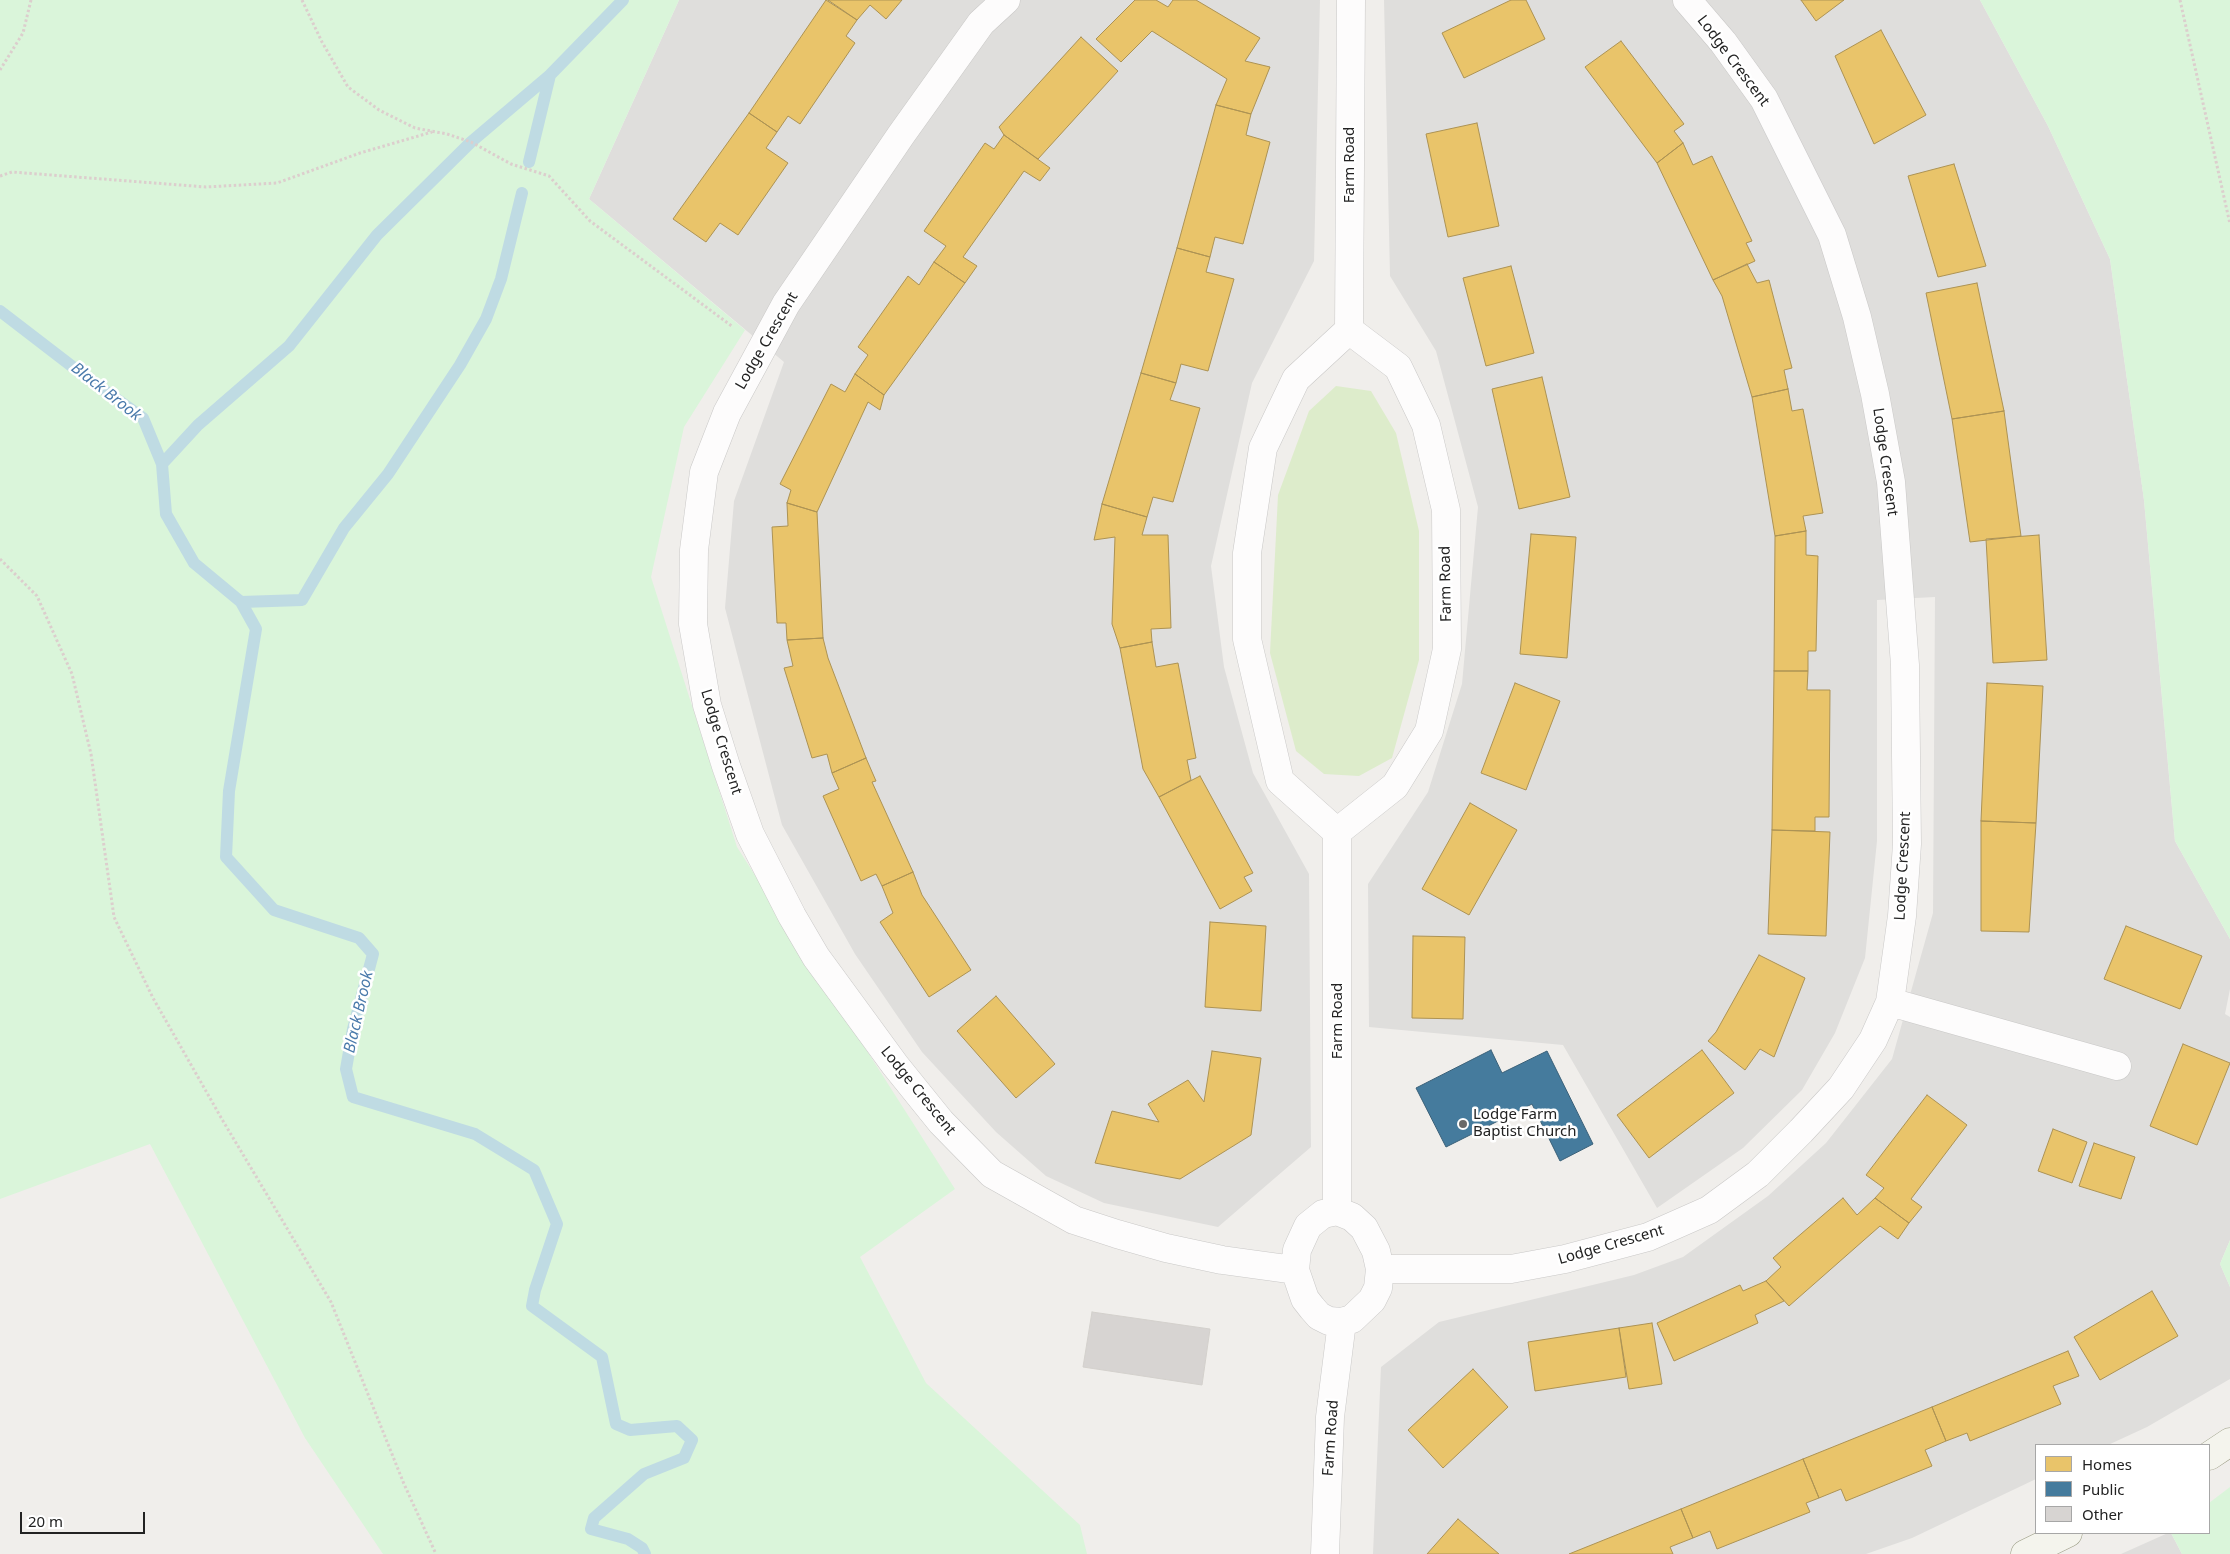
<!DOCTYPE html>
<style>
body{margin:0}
#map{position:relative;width:2230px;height:1554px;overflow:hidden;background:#f0eeeb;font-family:"Noto Sans",sans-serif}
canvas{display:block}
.legend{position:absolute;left:2035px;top:1444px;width:175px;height:90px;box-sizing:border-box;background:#fff;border:1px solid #a7a7a7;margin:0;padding:6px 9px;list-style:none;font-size:15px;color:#222}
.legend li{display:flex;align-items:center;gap:10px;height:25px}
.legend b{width:25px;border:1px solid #a7a7a7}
.scale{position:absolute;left:20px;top:1512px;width:125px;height:22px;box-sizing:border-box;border:2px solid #222;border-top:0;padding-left:6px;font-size:15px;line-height:18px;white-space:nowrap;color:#222;-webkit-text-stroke:4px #fff;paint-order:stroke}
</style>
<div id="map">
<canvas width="2230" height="1554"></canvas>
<ul class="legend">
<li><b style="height:14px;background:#e9c46a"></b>Homes</li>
<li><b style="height:14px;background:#457b9d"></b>Public</li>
<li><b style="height:14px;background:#d7d4d2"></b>Other</li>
</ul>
<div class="scale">20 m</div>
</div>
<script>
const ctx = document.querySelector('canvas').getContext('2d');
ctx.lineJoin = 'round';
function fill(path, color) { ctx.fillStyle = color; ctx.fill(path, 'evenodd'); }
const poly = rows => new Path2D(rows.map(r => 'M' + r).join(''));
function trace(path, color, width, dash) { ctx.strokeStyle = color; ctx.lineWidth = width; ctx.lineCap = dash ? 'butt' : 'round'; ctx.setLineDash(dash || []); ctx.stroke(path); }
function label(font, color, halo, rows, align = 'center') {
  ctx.font = font + ' "Noto Sans",sans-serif'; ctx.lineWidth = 5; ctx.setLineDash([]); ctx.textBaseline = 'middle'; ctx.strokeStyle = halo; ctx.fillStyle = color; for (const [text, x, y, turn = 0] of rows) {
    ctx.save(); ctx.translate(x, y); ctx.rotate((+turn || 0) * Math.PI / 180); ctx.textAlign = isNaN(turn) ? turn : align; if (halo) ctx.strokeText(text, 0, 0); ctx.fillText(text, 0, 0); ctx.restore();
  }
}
fill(poly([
 [679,0,1320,0,1314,261,1252,383,1211,566,1224,667,1253,773,1309,874,1311,1147,1218,1227,1104,1203,1046,1176,996,1132,922,1052,855,954,782,825,725,608,734,501,784,362,589,199],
 [1384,0,1980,0,2048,126,2110,259,2144,500,2175,841,2230,939,2230,989,2225,1014,2230,1017,2230,1240,2220,1264,2230,1287,2230,1379,2147,1427,2108,1445,2036,1445,2036,1479,1912,1538,1866,1554,1373,1554,1381,1367,1439,1322,1634,1275,1683,1257,1768,1196,1826,1143,1892,1059,1933,913,1935,597,1877,600,1877,841,1865,958,1835,1033,1802,1090,1743,1148,1657,1208,1563,1045,1369,1027,1368,884,1428,792,1462,684,1478,507,1436,351,1390,276],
 [2168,1533,2171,1533,2182,1554,2121,1554]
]), '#dfdedc');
fill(poly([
 [1336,386,1371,391,1396,433,1419,531,1419,660,1392,758,1359,776,1324,774,1296,751,1270,653,1278,495,1309,411]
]), '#ddeccb');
fill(poly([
 [0,0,679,0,589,199,745,330,684,427,651,577,737,847,955,1189,860,1257,926,1383,1080,1525,1087,1554,383,1554,305,1438,150,1144,0,1199],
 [1980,0,2230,0,2230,939,2175,841,2144,500,2110,259,2048,126],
 [2230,1240,2230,1287,2220,1264],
 [2230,1487,2230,1554,2182,1554,2171,1533,2209,1533,2209,1503]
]), '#daf5da');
const homes = poly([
 [826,0,857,20,846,36,855,43,800,124,788,116,777,132,749,113,826,0],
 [828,0,902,0,886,19,870,5,857,20,828,0],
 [1135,0,1156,0,1168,7,1173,0,1196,0,1260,38,1245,61,1270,67,1251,114,1216,105,1227,79,1152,31,1121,62,1096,39,1135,0],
 [1511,0,1526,0,1545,39,1464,78,1442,33,1511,0],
 [1801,0,1844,0,1816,21,1801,0],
 [1881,30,1926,115,1874,144,1835,56,1881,30],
 [1081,37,1118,71,1038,159,1004,135,999,127,1081,37],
 [1621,41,1684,124,1674,131,1683,143,1657,163,1585,67,1621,41],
 [1216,105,1251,114,1246,135,1270,142,1243,244,1215,237,1210,257,1177,248,1216,105],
 [749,113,777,132,766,148,788,163,738,235,720,223,706,242,673,219,749,113],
 [1477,123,1499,226,1448,237,1426,134,1477,123],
 [1004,135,1050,168,1040,181,1024,171,963,257,977,266,965,283,934,262,946,246,924,231,985,143,994,149,1004,135],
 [1683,143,1693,165,1712,156,1752,241,1746,243,1755,261,1713,280,1657,163,1683,143],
 [1954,164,1986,266,1938,277,1908,176,1954,164],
 [1177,248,1210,257,1206,272,1234,279,1208,371,1181,364,1176,383,1141,373,1177,248],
 [934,262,965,283,884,395,855,374,868,355,858,347,908,276,919,285,934,262],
 [1747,264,1757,283,1769,280,1792,368,1784,370,1788,389,1752,397,1722,296,1713,280,1747,264],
 [1511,266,1534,353,1486,366,1463,278,1511,266],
 [1977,283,2004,411,1952,419,1926,293,1977,283],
 [1141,373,1176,383,1170,400,1200,408,1173,502,1153,497,1147,517,1102,504,1141,373],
 [855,374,884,395,880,410,868,402,817,512,787,503,791,490,780,484,831,384,845,392,855,374],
 [1542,377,1570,497,1519,509,1492,389,1542,377],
 [1788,389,1792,411,1803,409,1823,513,1803,516,1806,531,1775,536,1752,397,1788,389],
 [2004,411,2021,536,1970,542,1952,419,2004,411],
 [787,503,817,512,823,638,787,640,786,623,777,623,772,527,788,526,787,503],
 [1102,504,1147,517,1142,535,1168,535,1171,628,1151,629,1152,642,1120,648,1112,624,1115,537,1094,540,1102,504],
 [1806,531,1806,555,1818,556,1816,651,1808,651,1808,671,1774,671,1775,536,1806,531],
 [1531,534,1576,537,1567,658,1520,654,1531,534],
 [2039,535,2047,660,1993,663,1986,539,2039,535],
 [823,638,828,658,866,758,832,773,827,754,812,758,784,668,793,666,787,640,823,638],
 [1152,642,1156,667,1178,663,1196,758,1187,760,1191,780,1159,797,1143,769,1120,648,1152,642],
 [1774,671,1808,671,1807,690,1830,690,1829,817,1815,817,1815,831,1772,830,1774,671],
 [1515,683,1560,701,1526,790,1481,773,1515,683],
 [1987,683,2043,686,2036,823,1981,821,1987,683],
 [866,758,876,781,872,782,913,872,882,886,876,874,861,881,823,796,839,789,832,773,866,758],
 [1200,776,1253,873,1244,877,1252,891,1220,909,1159,797,1200,776],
 [1470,803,1517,830,1469,915,1422,889,1470,803],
 [1981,821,2036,823,2029,932,1981,931,1981,821],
 [1772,830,1830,832,1826,936,1768,934,1772,830],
 [913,872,922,895,971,970,929,997,880,922,893,913,882,886,913,872],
 [1210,922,1266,926,1261,1011,1205,1007,1210,922],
 [2126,926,2202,956,2180,1009,2104,979,2126,926],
 [1413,936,1465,937,1463,1019,1412,1018,1413,936],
 [1759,955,1805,978,1774,1057,1760,1049,1745,1070,1708,1041,1716,1032,1759,955],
 [996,996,1055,1064,1016,1098,957,1031,996,996],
 [2183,1044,2230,1063,2197,1145,2150,1126,2183,1044],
 [1702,1050,1734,1093,1649,1158,1617,1115,1702,1050],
 [1212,1051,1261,1058,1251,1135,1180,1179,1095,1163,1112,1111,1159,1122,1148,1104,1188,1080,1204,1102,1212,1051],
 [1927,1095,1967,1125,1911,1199,1922,1207,1909,1223,1875,1198,1884,1188,1866,1175,1927,1095],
 [2053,1129,2087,1142,2072,1183,2038,1171,2053,1129],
 [2094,1143,2135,1157,2121,1199,2079,1186,2094,1143],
 [1843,1198,1857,1215,1875,1198,1909,1223,1898,1239,1880,1226,1789,1306,1766,1281,1781,1267,1773,1258,1843,1198],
 [1766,1281,1784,1301,1755,1315,1758,1323,1674,1361,1657,1323,1740,1285,1743,1291,1766,1281],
 [2152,1291,2178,1336,2100,1380,2074,1337,2152,1291],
 [1652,1323,1662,1384,1629,1389,1619,1328,1652,1323],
 [1619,1328,1626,1377,1535,1391,1528,1342,1619,1328],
 [2068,1351,2079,1376,2053,1386,2061,1404,1970,1441,1967,1433,1946,1441,1932,1407,2068,1351],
 [1473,1369,1508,1407,1443,1468,1408,1430,1473,1369],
 [1932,1407,1946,1441,1925,1450,1932,1466,1846,1501,1841,1489,1819,1498,1803,1459,1932,1407],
 [1803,1459,1819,1498,1806,1503,1810,1512,1717,1549,1710,1531,1693,1538,1681,1509,1803,1459],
 [1681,1509,1693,1538,1670,1547,1673,1554,1569,1554,1681,1509],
 [1458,1519,1499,1554,1427,1554,1458,1519]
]);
fill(homes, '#e9c46a');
trace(homes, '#ad9354', 1);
const public = poly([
 [1491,1050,1502,1073,1547,1051,1593,1144,1560,1161,1532,1104,1446,1147,1416,1088,1491,1050]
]);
fill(public, '#457b9d');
trace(public, '#3a6078', 1);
trace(poly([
 [529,162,550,75],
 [0,311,82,374,143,418,162,464,166,514,194,563,241,602,256,629,229,791,226,857,274,910,359,938,373,954,353,1029,346,1069,353,1097,475,1134,534,1170,557,1224,535,1290,532,1306,602,1357,616,1424,630,1430,677,1426,692,1440,684,1458,644,1474,594,1518,591,1529,628,1539,642,1548,645,1554],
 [162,464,198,425,289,346,377,235,471,142,550,75,623,0],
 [241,602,302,600,344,528,388,474,460,365,486,319,501,279,522,193]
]), '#bfdbe3', 12);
const building = poly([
 [1092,1312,1210,1329,1202,1385,1083,1367,1092,1312]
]);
fill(building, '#d7d4d2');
trace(building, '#d3d0cc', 1);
const street = poly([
 [1006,0,981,23,901,135,786,304,727,413,704,472,694,550,693,624,707,705,726,766,750,834,792,916,816,957,895,1065,941,1122,992,1174,1074,1220,1117,1234,1166,1248,1222,1260,1295,1270],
 [1337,832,1395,786,1429,731,1447,649,1446,510,1426,425,1398,367,1349,330],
 [1890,1002,2117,1066],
 [1337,1211,1337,832,1280,781,1247,639,1247,553,1263,448,1296,379,1349,330,1351,0],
 [1337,1211,1352,1217,1364,1228,1376,1251,1380,1269,1378,1288,1372,1300,1352,1319,1342,1322,1329,1321,1319,1316,1312,1308,1305,1299,1295,1270,1297,1250,1308,1226,1323,1214,1337,1211],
 [1380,1269,1511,1269,1565,1259,1648,1237,1709,1210,1758,1174,1801,1131,1841,1088,1873,1040,1890,1002,1902,916,1907,844,1905,665,1891,482,1875,394,1857,317,1832,235,1764,99,1723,42,1687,0],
 [1325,1554,1330,1417,1342,1322]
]);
const secondary = poly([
 [2209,1456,2230,1442],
 [2025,1554,2068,1533]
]);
trace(street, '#c9c8c7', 29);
trace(secondary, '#999a82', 29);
trace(poly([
 [302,0,322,42,348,87,379,110,415,128,447,134,471,142,511,164,549,176,590,221,733,327],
 [2180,0,2230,224],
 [0,70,23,33,31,0],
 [0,176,12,172,206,187,277,183,360,153,432,132],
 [0,559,37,596,72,674,91,754,114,917,153,998,223,1121,331,1302,404,1484,436,1554]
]), '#dccecd', 3, [2.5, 2.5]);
trace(street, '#fdfcfc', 28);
trace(secondary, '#f4f4ed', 28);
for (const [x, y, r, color] of [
 [1463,1124,5,"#6a6968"]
]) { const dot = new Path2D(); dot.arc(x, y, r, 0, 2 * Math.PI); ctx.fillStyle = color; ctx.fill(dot); trace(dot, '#fff', 2); }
label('15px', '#222', '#fff', [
 ["Lodge Crescent",1733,61,53],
 ["Farm Road",1350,165,-90],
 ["Lodge Crescent",767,341,-60],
 ["Lodge Crescent",1885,462,82],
 ["Farm Road",1446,584,-91],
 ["Lodge Crescent",721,742,73],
 ["Lodge Crescent",1903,866,-87],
 ["Farm Road",1338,1021,-90],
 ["Lodge Crescent",918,1091,51],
 ["Lodge Crescent",1611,1245,-16],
 ["Farm Road",1331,1438,-86]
]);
label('15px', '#222', '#fff', [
 ["Lodge Farm",1473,1115],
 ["Baptist Church",1473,1132]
], 'left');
label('italic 16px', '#4a7aab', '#fff', [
 ["Black Brook",106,392,38],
 ["Black Brook",359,1012,-77]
]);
</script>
